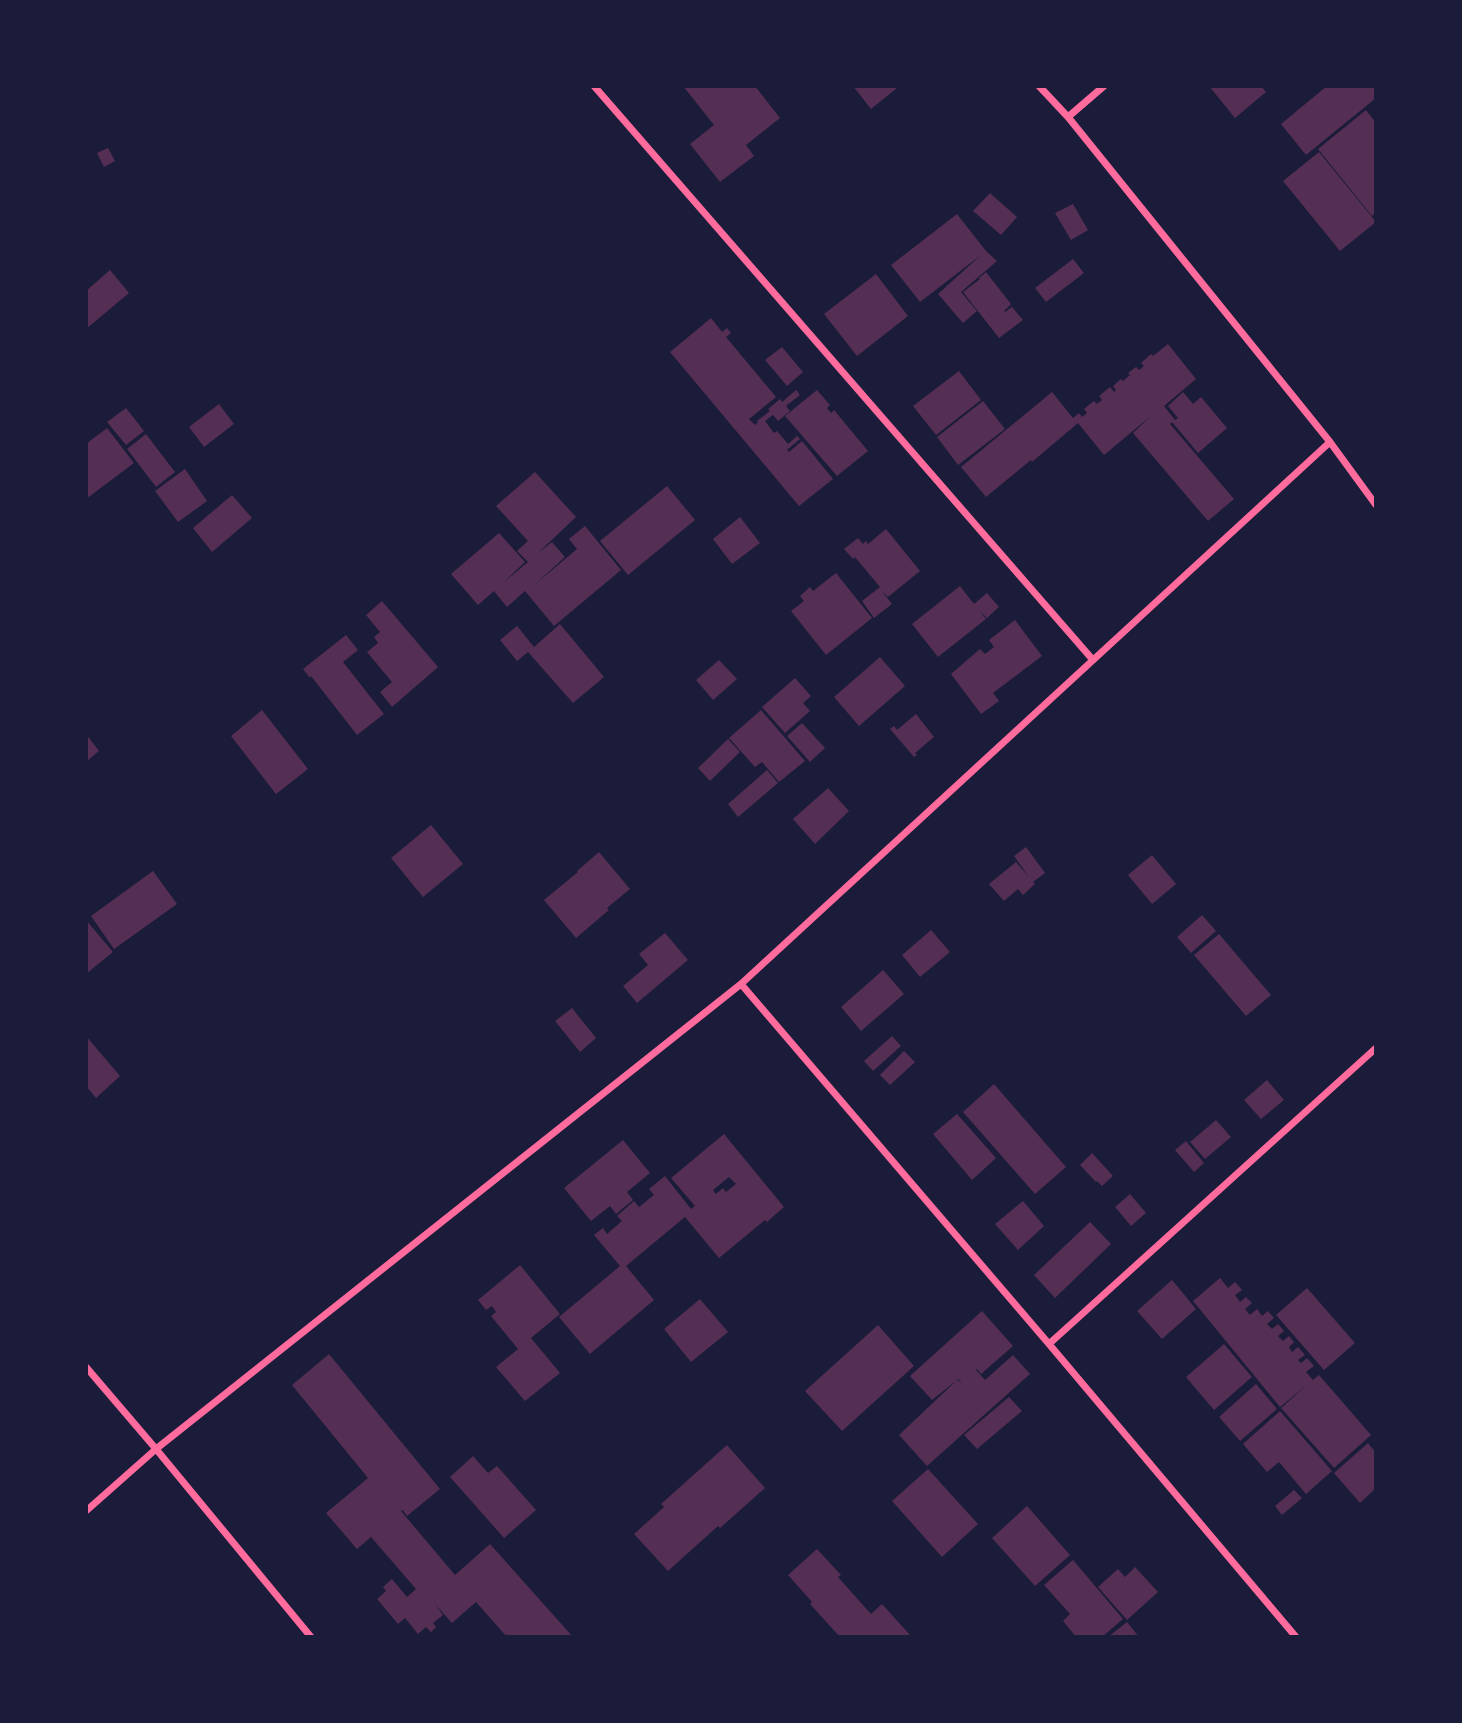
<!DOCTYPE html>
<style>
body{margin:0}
#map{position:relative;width:1462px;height:1723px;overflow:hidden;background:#1b1b3a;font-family:Rubik,sans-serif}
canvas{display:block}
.frame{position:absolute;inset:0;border:88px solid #1b1b3a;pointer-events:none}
</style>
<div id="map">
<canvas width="1462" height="1723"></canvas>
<div class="frame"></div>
</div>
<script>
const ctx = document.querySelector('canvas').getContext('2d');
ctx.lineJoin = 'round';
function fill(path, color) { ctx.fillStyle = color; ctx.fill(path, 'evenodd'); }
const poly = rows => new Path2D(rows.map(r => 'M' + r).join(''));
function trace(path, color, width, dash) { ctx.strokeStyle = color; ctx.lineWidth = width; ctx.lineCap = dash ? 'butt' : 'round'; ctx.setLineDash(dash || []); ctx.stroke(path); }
fill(poly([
 [683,86,755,86,780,118,746,145,754,156,720,182,690,144,714,125],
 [853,86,896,86,897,88,871,109],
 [1209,86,1261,86,1266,92,1235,118],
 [1327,86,1376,86,1376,98,1306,155,1281,124],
 [1366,110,1376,123,1376,212,1372,216,1318,149],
 [108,148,115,161,104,167,97,153],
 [1319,152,1376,222,1340,251,1283,181],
 [990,193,1017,217,1001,235,973,211],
 [1073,204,1088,230,1071,240,1055,213],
 [957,214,986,251,997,261,961,292,977,311,963,323,938,294,981,255,920,302,891,265],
 [1073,259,1084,273,1046,302,1035,288],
 [110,270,129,293,86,329,86,291],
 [986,272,1011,304,1004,311,1005,312,1012,307,1023,320,999,338,963,292,980,279,979,278],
 [876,274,908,316,857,356,824,314],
 [711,318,722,332,727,328,731,333,726,337,776,397,749,419,755,425,758,422,757,421,770,411,768,409,780,399,782,402,796,390,800,395,786,406,790,411,778,421,773,415,765,421,774,433,777,431,788,444,797,436,800,439,787,450,789,452,802,441,833,479,799,506,670,352],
 [1168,344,1196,379,1164,406,1175,420,1178,418,1168,406,1183,392,1193,404,1201,397,1227,428,1198,453,1172,422,1170,424,1234,499,1208,521,1133,433,1151,416,1104,455,1078,423,1032,462,1031,460,986,497,961,467,1052,392,1073,418,1079,413,1082,417,1087,413,1084,409,1094,401,1097,404,1102,400,1099,396,1110,387,1114,392,1116,390,1113,386,1121,379,1123,381,1130,375,1128,373,1136,367,1139,370,1144,366,1141,363,1151,354,1153,356],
 [782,347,803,372,787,386,765,360],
 [959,371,981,400,936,435,913,406],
 [817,390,830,405,827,408,831,413,834,410,868,451,837,476,785,416],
 [983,401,1005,429,958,465,937,437],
 [219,404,234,424,204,447,189,427],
 [126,408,144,431,126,445,107,422],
 [107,428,134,463,86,499,86,444],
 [146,434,175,472,156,487,127,449],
 [185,469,207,501,178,522,155,491],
 [535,472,576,517,537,554,552,542,565,557,533,586,577,549,569,539,585,526,621,570,554,626,525,591,507,607,494,591,478,605,451,574,499,533,525,562,503,583,528,562,517,551,528,541,496,506],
 [667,486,695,520,628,575,600,541],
 [232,495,252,518,212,552,193,528],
 [740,517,760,543,732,564,713,539],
 [886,529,920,571,888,597,881,590,892,604,874,618,862,601,880,587,855,557,853,559,844,549,858,538,863,544,866,541,868,544],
 [836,573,872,618,826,655,791,611,804,601,800,596,810,587,813,591],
 [960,586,974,604,987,593,999,607,987,618,980,611,986,619,938,657,912,624],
 [382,601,438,667,392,707,380,692,392,682,367,652,378,643,374,637,380,632,366,615],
 [1015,620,1042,656,993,693,999,701,981,714,951,674,980,649,985,654,994,647,989,640],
 [560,624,604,677,573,703,528,652,517,661,500,640,517,626,534,647],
 [346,635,358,650,343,662,384,714,357,735,311,676,310,678,303,669],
 [880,657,905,686,859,726,834,697],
 [719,660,737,679,713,700,696,680],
 [795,678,811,696,803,703,810,711,785,733,762,707],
 [262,710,308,769,276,794,231,736],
 [761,710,805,761,779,782,762,762,755,767,729,738],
 [916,714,934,737,915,753,917,755,914,757,890,729,894,726,897,730],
 [802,723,825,748,810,762,787,736],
 [86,734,99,751,86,762],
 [728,739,740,752,710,781,698,768],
 [767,770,778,783,738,817,728,804],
 [828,788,849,811,815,844,793,819],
 [431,825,463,864,423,897,391,858],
 [1026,847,1045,873,1033,882,1035,884,1023,895,1018,889,1004,901,989,884,1016,862,1029,877,1014,856],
 [599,852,630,889,607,908,609,910,576,938,544,900,578,872,577,871],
 [1152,855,1176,884,1152,904,1128,875],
 [153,871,177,904,114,949,91,916],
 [1202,915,1216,931,1191,953,1177,937],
 [86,920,113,952,86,974],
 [931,930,950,952,920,977,902,955],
 [665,933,688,960,637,1003,623,986,648,965,639,954],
 [1219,934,1271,995,1246,1016,1194,955],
 [883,970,904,994,861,1031,841,1007],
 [572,1008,596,1038,580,1052,555,1021],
 [86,1036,120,1076,96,1098,86,1086],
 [892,1036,901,1046,873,1071,864,1061],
 [904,1051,915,1062,890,1085,880,1075],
 [1267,1080,1284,1100,1261,1119,1244,1100],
 [994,1084,1066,1167,1035,1194,963,1112],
 [957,1114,996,1158,972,1180,933,1134],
 [1216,1120,1231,1137,1205,1159,1190,1142],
 [724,1134,784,1207,767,1222,765,1220,719,1258,685,1217,626,1266,654,1300,590,1354,559,1317,620,1266,594,1235,603,1228,607,1234,622,1221,617,1216,634,1201,639,1207,654,1195,649,1189,665,1176,691,1209,695,1206,671,1178],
 [729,1177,736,1184,726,1192,723,1188,716,1194,713,1190],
 [623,1140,650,1173,627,1192,633,1200,616,1214,610,1206,591,1221,564,1188],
 [1186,1141,1204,1163,1194,1172,1175,1150],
 [1092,1153,1113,1176,1102,1186,1097,1181,1096,1182,1080,1165],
 [1130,1194,1146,1213,1131,1226,1115,1207],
 [1023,1201,1044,1226,1018,1250,995,1224],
 [1090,1222,1111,1244,1055,1298,1034,1275],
 [520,1265,560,1314,531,1338,560,1373,525,1401,496,1367,518,1349,491,1316,496,1312,492,1306,486,1310,478,1300],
 [1220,1278,1228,1288,1235,1282,1242,1290,1235,1295,1240,1302,1246,1297,1252,1303,1245,1309,1250,1315,1257,1309,1262,1316,1268,1311,1274,1318,1267,1324,1272,1329,1278,1324,1284,1331,1278,1336,1283,1341,1289,1336,1294,1342,1289,1347,1292,1352,1298,1347,1305,1355,1298,1360,1301,1363,1307,1358,1314,1366,1306,1372,1313,1380,1319,1375,1371,1435,1334,1468,1281,1408,1307,1385,1280,1407,1193,1301],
 [1172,1280,1196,1309,1162,1339,1137,1311],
 [1307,1288,1355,1343,1324,1370,1276,1315],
 [700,1299,728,1332,691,1362,664,1329],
 [982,1311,1013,1346,981,1374,977,1369,976,1370,985,1380,1013,1355,1030,1374,927,1466,899,1435,957,1380,962,1383,958,1379,962,1376,932,1400,910,1376],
 [878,1325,914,1366,842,1431,805,1391],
 [1224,1344,1252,1377,1214,1410,1186,1377],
 [329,1354,440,1489,407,1516,403,1510,401,1511,455,1575,490,1544,573,1637,507,1637,476,1602,452,1623,435,1604,443,1615,433,1623,436,1627,431,1632,426,1627,418,1634,405,1618,398,1624,377,1599,386,1591,383,1587,392,1579,407,1597,416,1589,371,1537,357,1549,326,1513,368,1478,292,1385],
 [1256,1384,1277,1409,1240,1441,1219,1417],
 [1009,1397,1022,1411,977,1449,964,1435],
 [1280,1411,1332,1471,1306,1494,1279,1462,1267,1472,1243,1444],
 [1368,1443,1376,1453,1376,1488,1360,1503,1334,1473],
 [727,1445,765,1488,720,1528,718,1526,668,1571,634,1534,664,1507,661,1504],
 [473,1456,488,1473,497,1466,536,1510,504,1538,450,1477],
 [928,1469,978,1524,942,1557,892,1501],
 [1294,1490,1302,1498,1282,1515,1275,1506],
 [1027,1506,1070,1555,1035,1586,992,1538],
 [817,1549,841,1575,838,1577,871,1614,882,1604,910,1635,907,1637,840,1637,810,1604,812,1602,788,1575],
 [1073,1560,1123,1619,1102,1637,1076,1637,1063,1621,1070,1614,1044,1585],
 [1135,1567,1158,1592,1127,1620,1098,1587,1118,1569,1125,1577],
 [1127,1622,1139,1637,1108,1637]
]), '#542f53');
trace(poly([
 [594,86,1093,660],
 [1039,86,1068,117,1330,442,1376,505],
 [1068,117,1104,86],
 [741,984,1049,1344,1296,1637],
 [1049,1344,1376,1048],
 [86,1367,156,1449,311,1637],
 [86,1511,156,1449,741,984,1330,442]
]), '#ff6b9d', 7);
</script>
